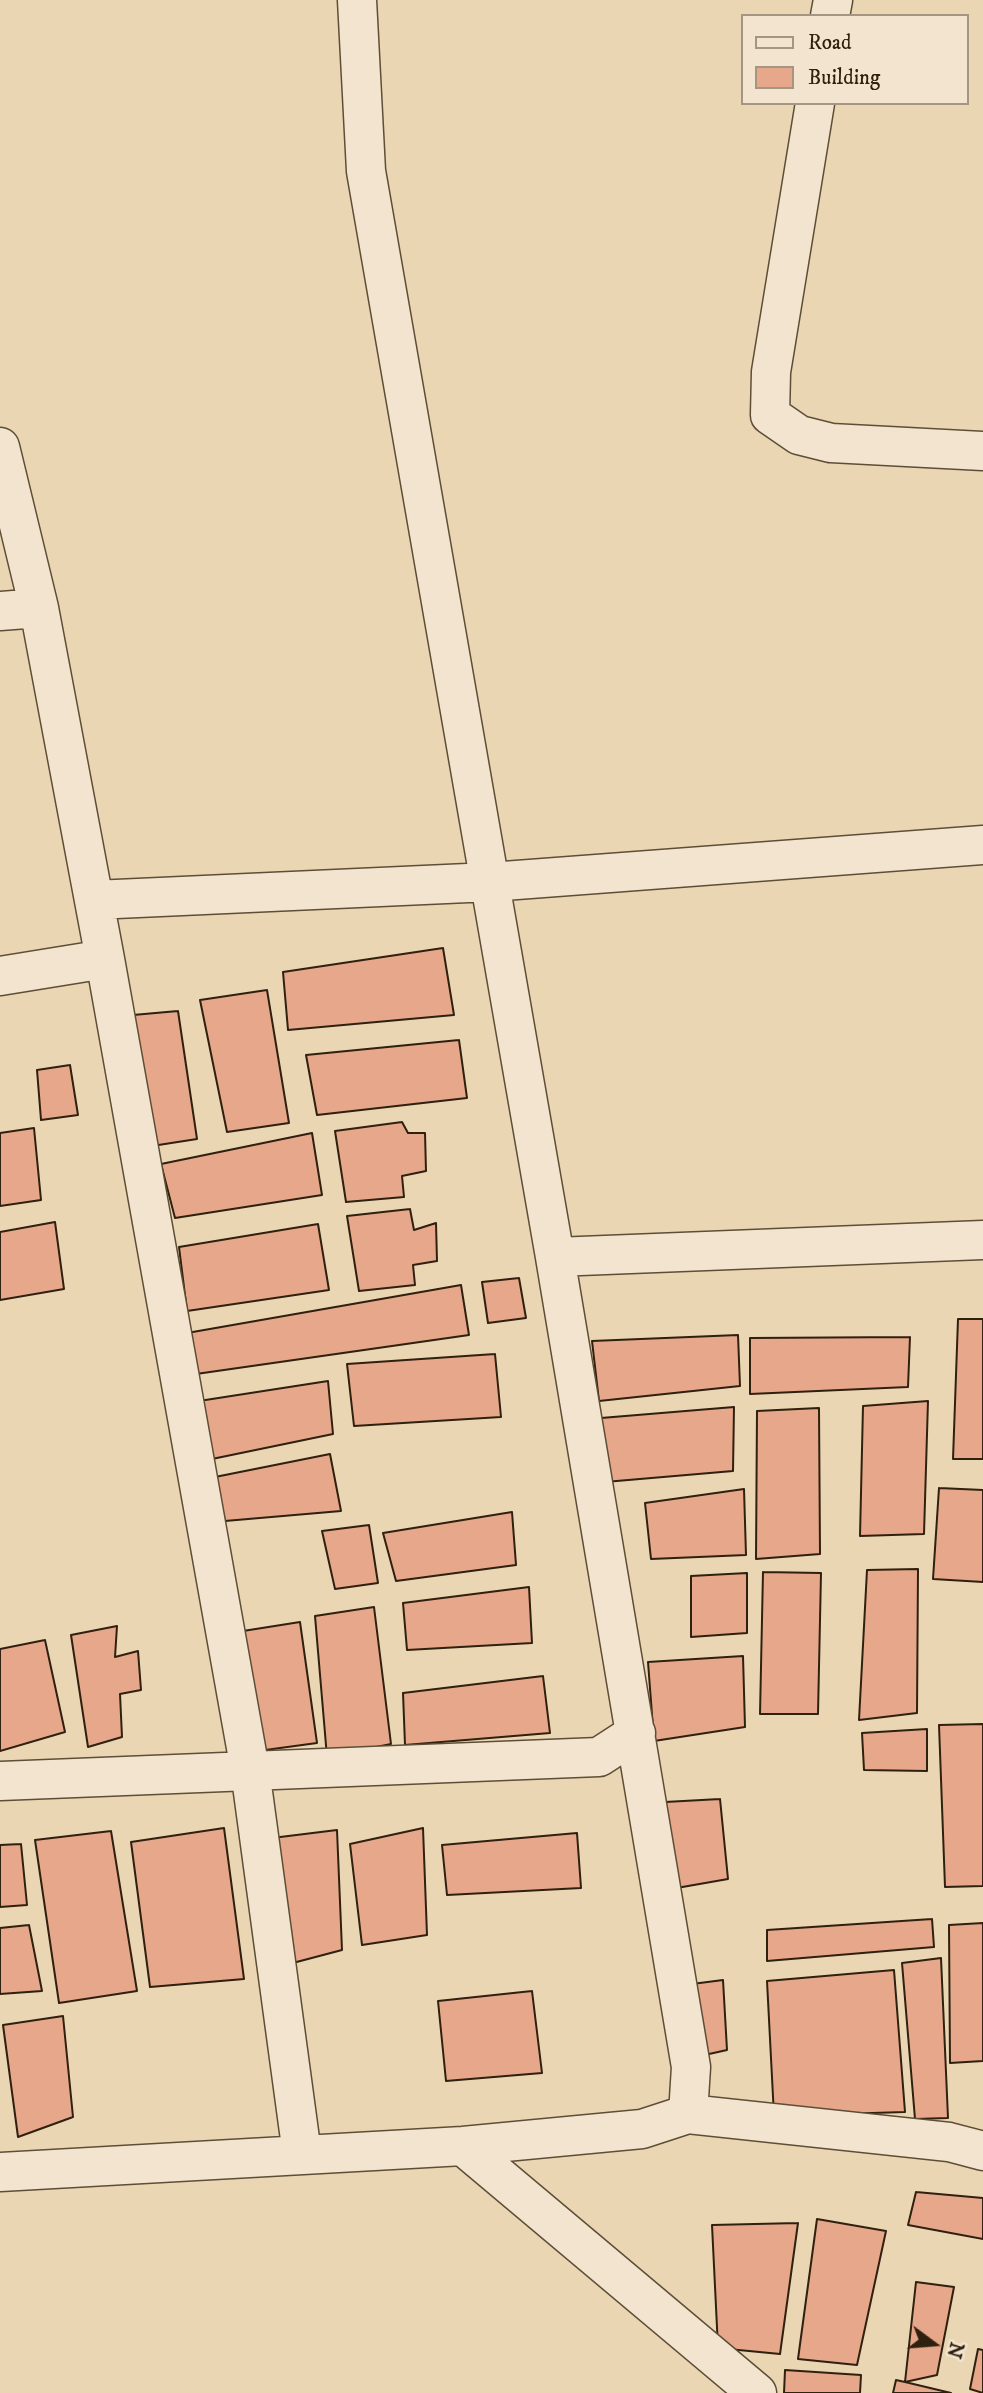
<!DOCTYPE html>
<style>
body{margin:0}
#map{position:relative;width:983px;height:2393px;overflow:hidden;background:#ebd6b3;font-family:"IM FELL DW Pica",serif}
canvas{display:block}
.legend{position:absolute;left:741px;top:14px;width:228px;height:91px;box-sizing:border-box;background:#f2e4ce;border:2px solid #a49682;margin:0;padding:9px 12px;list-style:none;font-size:21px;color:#2f200f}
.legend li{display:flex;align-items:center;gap:14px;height:35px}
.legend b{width:35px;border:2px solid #a49682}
.north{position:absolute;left:899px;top:2309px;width:70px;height:70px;-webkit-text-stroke:5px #f2e4ce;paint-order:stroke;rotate:106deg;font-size:19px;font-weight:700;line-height:28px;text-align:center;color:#2f200f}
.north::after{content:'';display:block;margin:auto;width:24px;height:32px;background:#2f200f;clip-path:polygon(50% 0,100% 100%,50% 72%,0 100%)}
</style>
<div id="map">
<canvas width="983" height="2393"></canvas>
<ul class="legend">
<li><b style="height:9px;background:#f2e4ce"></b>Road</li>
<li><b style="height:19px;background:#e6a78a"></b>Building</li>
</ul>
<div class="north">N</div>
</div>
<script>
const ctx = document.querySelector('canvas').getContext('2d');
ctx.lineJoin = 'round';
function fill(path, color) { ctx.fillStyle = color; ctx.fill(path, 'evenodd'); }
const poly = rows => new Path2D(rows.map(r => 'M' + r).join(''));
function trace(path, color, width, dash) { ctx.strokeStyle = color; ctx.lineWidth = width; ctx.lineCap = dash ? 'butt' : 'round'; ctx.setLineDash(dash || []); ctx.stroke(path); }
const building = poly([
 [443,948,454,1015,288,1030,283,972,443,948],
 [267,990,289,1123,227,1132,200,1000,267,990],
 [178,1011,197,1139,152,1146,133,1015,178,1011],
 [459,1040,467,1098,317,1115,306,1055,459,1040],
 [70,1065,78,1115,41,1120,37,1070,70,1065],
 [402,1122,408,1133,425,1133,426,1171,402,1176,404,1197,346,1202,335,1131,402,1122],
 [34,1128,41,1200,0,1206,0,1133,34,1128],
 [312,1133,322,1195,175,1218,161,1164,312,1133],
 [410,1209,414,1230,436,1223,437,1261,413,1265,415,1285,359,1291,347,1216,410,1209],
 [55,1222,64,1289,0,1300,0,1232,55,1222],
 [318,1224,329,1290,187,1311,179,1247,318,1224],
 [519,1278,526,1318,488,1323,482,1282,519,1278],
 [461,1285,469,1335,196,1374,187,1333,461,1285],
 [958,1319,983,1319,983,1459,953,1459,958,1319],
 [738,1335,740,1386,599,1401,592,1341,738,1335],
 [910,1337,908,1387,750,1394,750,1338,910,1337],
 [495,1354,501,1417,354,1426,347,1364,495,1354],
 [328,1381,333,1434,212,1459,199,1401,328,1381],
 [928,1401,924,1534,860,1536,863,1406,928,1401],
 [734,1407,733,1471,605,1482,601,1418,734,1407],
 [819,1408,820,1554,756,1559,757,1411,819,1408],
 [330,1454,341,1511,225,1521,215,1477,330,1454],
 [939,1488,983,1490,983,1582,933,1579,939,1488],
 [744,1489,746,1555,651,1559,645,1503,744,1489],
 [512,1512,516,1565,396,1581,383,1533,512,1512],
 [369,1525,378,1583,335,1589,322,1531,369,1525],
 [918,1569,917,1713,859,1720,867,1570,918,1569],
 [763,1572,821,1573,818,1714,760,1714,763,1572],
 [747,1573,747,1633,691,1637,691,1576,747,1573],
 [529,1587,532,1643,407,1650,403,1603,529,1587],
 [374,1607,391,1744,327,1757,315,1616,374,1607],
 [300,1622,317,1743,258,1751,243,1631,300,1622],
 [117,1626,115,1657,138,1651,141,1690,120,1694,122,1737,88,1747,71,1635,117,1626],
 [45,1640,65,1732,0,1751,0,1649,45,1640],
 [743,1656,745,1727,654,1741,648,1662,743,1656],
 [543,1676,550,1733,405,1745,403,1693,543,1676],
 [983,1724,983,1886,945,1887,939,1725,983,1724],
 [927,1729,927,1771,864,1770,862,1733,927,1729],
 [720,1799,728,1879,671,1889,665,1802,720,1799],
 [224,1828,244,1979,150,1987,131,1842,224,1828],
 [423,1828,427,1935,362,1945,350,1844,423,1828],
 [337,1830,342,1950,289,1964,272,1838,337,1830],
 [111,1831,137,1991,59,2003,35,1840,111,1831],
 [577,1833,581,1888,447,1895,442,1845,577,1833],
 [21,1844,27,1905,0,1907,0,1845,21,1844],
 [932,1919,934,1947,767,1961,767,1930,932,1919],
 [983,1923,983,2061,950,2063,949,1925,983,1923],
 [29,1925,42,1991,0,1994,0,1928,29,1925],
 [941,1958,948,2118,915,2119,902,1963,941,1958],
 [894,1970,905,2112,774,2116,767,1981,894,1970],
 [723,1980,727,2050,700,2056,692,1984,723,1980],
 [532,1991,542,2073,446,2081,438,2001,532,1991],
 [63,2016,73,2117,18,2137,3,2025,63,2016],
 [916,2192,983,2198,983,2239,908,2225,916,2192],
 [817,2219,886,2231,857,2365,798,2359,817,2219],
 [798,2223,780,2354,718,2348,712,2225,798,2223],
 [916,2282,954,2287,937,2375,905,2382,916,2282],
 [978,2349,983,2350,983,2393,970,2389,978,2349],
 [785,2370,861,2375,860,2393,784,2393,785,2370],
 [896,2380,905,2382,951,2393,893,2393,896,2380]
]);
fill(building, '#e6a78a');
trace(building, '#2f200f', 2);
const minor = poly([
 [357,0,366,171,555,1257],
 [830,16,833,0],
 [815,103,771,372,770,415,799,435,831,443,983,451],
 [0,447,39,608,105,959,250,1770,302,2154],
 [0,611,39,608],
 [94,900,490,882,983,845],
 [0,976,105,959],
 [0,1781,599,1757,636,1733],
 [688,2114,949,2142,983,2151],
 [463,2146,757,2393],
 [0,2172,463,2146,642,2129,688,2114,691,2067,555,1257,983,1240]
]);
trace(minor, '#5e4e38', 41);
trace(minor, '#f2e4ce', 38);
</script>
